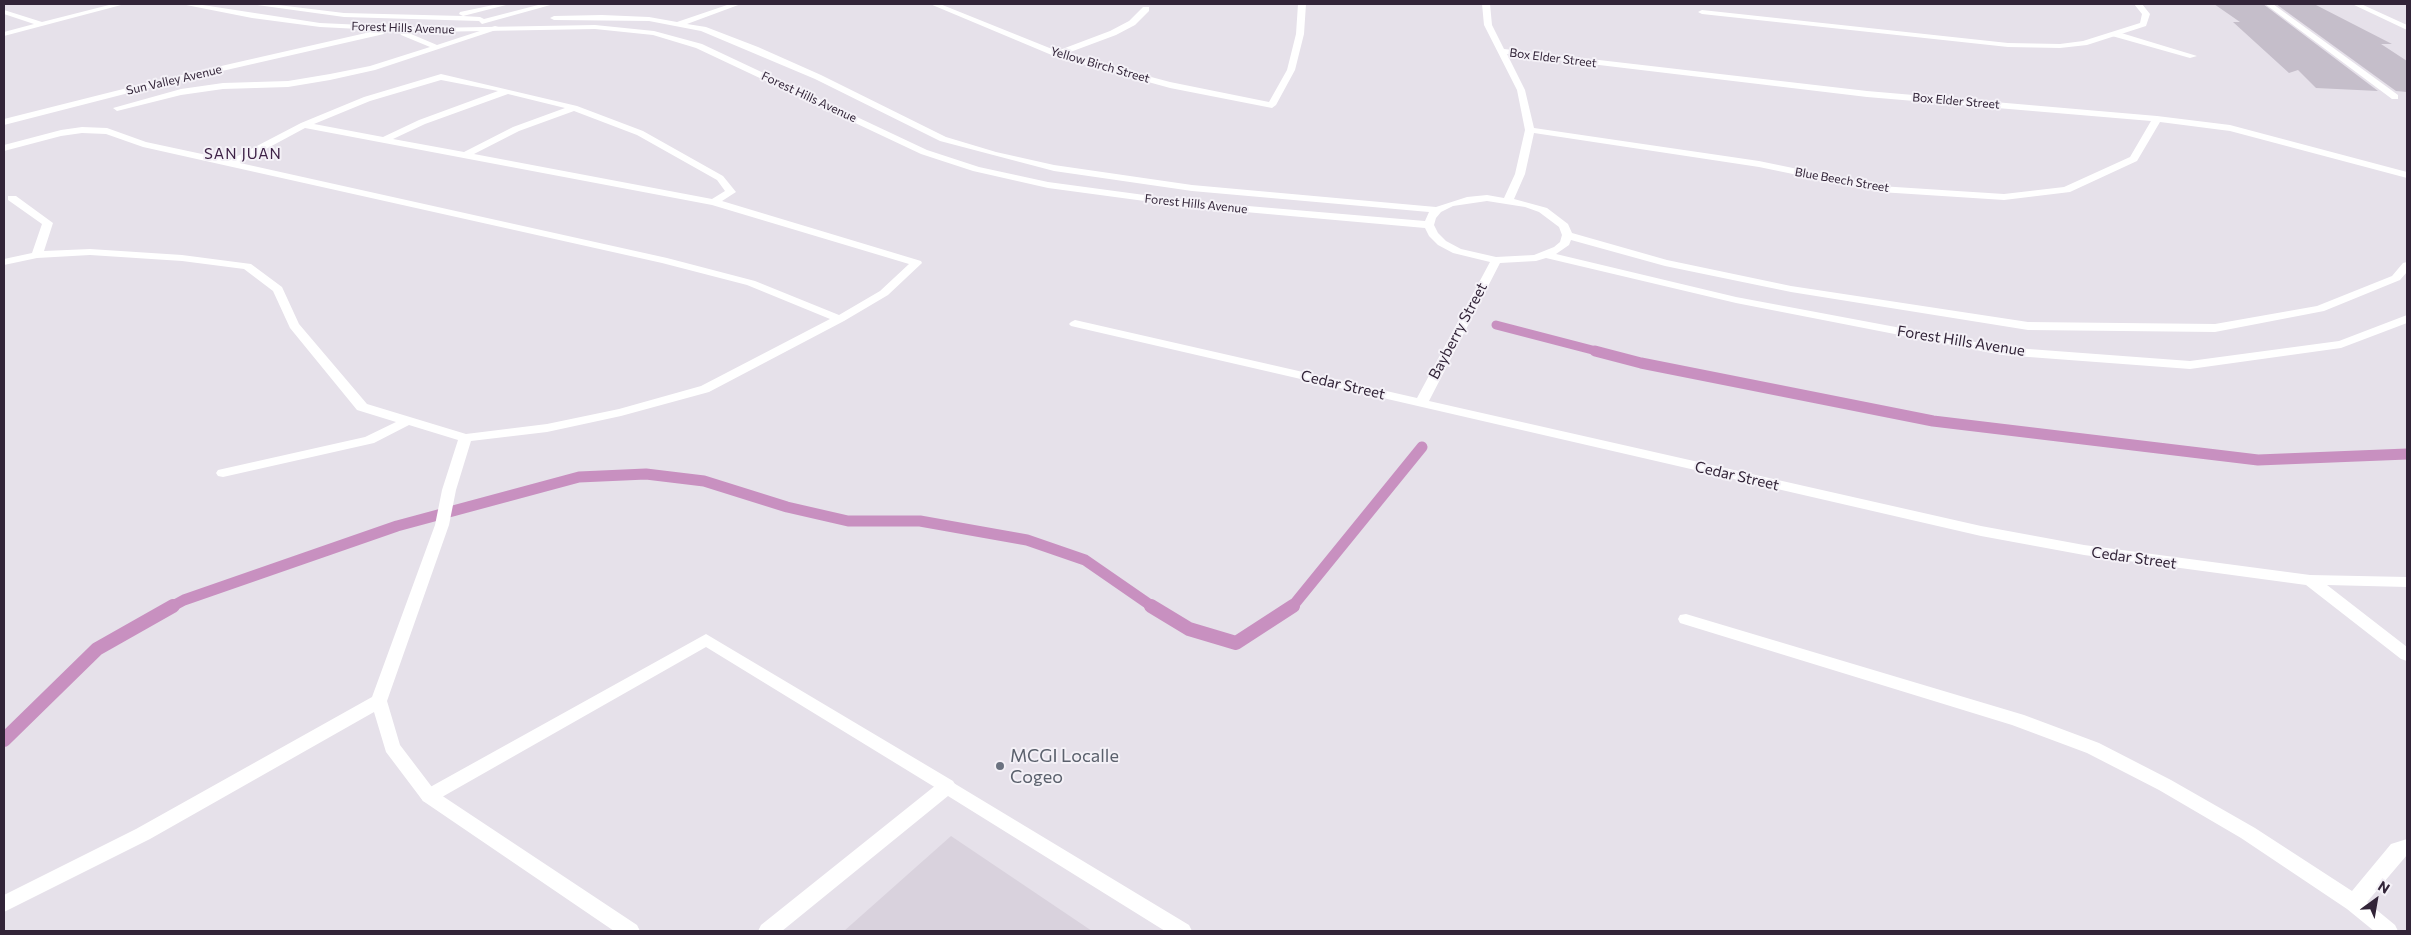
<!DOCTYPE html>
<style>
body{margin:0}
#map{position:relative;width:2411px;height:935px;overflow:hidden;background:#e6e1ea;font-family:Commissioner,sans-serif}
canvas{display:block}
.frame{position:absolute;inset:0;border:5px solid #322438;pointer-events:none}
.north{position:absolute;left:2351px;top:875px;width:50px;height:50px;-webkit-text-stroke:4px #f4f1f7;paint-order:stroke;rotate:32deg;font-size:14px;font-weight:700;line-height:20px;text-align:center;color:#322438}
.north::after{content:'';display:block;margin:auto;width:18px;height:22px;background:#322438;clip-path:polygon(50% 0,100% 100%,50% 72%,0 100%)}
</style>
<div id="map">
<canvas width="2411" height="935"></canvas>
<div class="frame"></div>
<div class="north">N</div>
</div>
<script>
const ctx = document.querySelector('canvas').getContext('2d');
ctx.lineJoin = 'round';
function fill(path, color) { ctx.fillStyle = color; ctx.fill(path, 'evenodd'); }
const poly = rows => new Path2D(rows.map(r => 'M' + r).join(''));
function trace(path, color, width, dash) { ctx.strokeStyle = color; ctx.lineWidth = width; ctx.lineCap = dash ? 'butt' : 'round'; ctx.setLineDash(dash || []); ctx.stroke(path); }
function label(font, color, halo, rows, align = 'center') {
  ctx.font = font + ' Commissioner,sans-serif'; ctx.lineWidth = 4; ctx.setLineDash([]); ctx.textBaseline = 'middle'; ctx.strokeStyle = halo; ctx.fillStyle = color; for (const [text, x, y, turn = 0] of rows) {
    ctx.save(); ctx.translate(x, y); ctx.rotate((+turn || 0) * Math.PI / 180); ctx.textAlign = isNaN(turn) ? turn : align; if (halo) ctx.strokeText(text, 0, 0); ctx.fillText(text, 0, 0); ctx.restore();
  }
}
fill(poly([
 [951,836,1092,931,844,931]
]), '#d9d2dd');
trace(poly([
 [1496,325,1600,352]
]), '#c890c0', 9);
trace(poly([
 [1595,351,1641,363,1933,421,2258,460,2407,454],
 [171,607,184,600,397,526,579,477,646,474,704,481,787,507,848,521,920,521,1027,540,1085,560,1153,607],
 [1292,607,1422,447]
]), '#c890c0', 11);
trace(poly([
 [1151,606,1189,629,1236,643,1293,606],
 [4,740,97,649,173,606]
]), '#c890c0', 14);
fill(poly([
 [2214,4,2263,4,2378,91,2316,88,2298,70,2289,73,2233,22,2240,22],
 [2276,4,2314,4,2392,44,2381,44,2407,61,2407,92,2396,91]
]), '#c5beca');
fill(poly([
 [495,26,502,28,375,70,330,80,288,87,223,89,181,95,117,111,113,108,181,89,223,83,288,81,330,74,370,66,430,47,401,35,400,33,404,31,437,45,495,26],
 [2112,32,2118,32,2197,56,2190,58,2112,36,2112,32],
 [706,634,953,781,956,786,953,791,947,793,941,791,706,647,435,801,429,803,423,801,420,796,423,791,706,634]
]), '#fff');
fill(poly([
 [113,4,125,4,4,36,4,32,34,24,4,14,4,10,42,22,113,4],
 [181,4,196,4,320,23,429,28,595,25,654,31,702,44,927,150,979,167,1048,182,1189,201,1425,221,1429,212,1192,191,1054,171,940,141,815,79,701,31,649,21,554,20,550,18,554,16,602,15,649,17,677,22,730,4,741,4,687,24,706,27,758,47,821,75,946,137,996,152,1054,165,1192,185,1436,207,1467,197,1487,195,1504,198,1515,174,1525,130,1517,90,1484,25,1482,4,1490,4,1492,25,1504,49,1867,91,2157,116,2230,125,2407,172,2407,178,2230,131,2160,122,2137,161,2070,192,2004,200,1880,192,1759,167,1534,133,1525,174,1514,199,1547,208,1568,224,1572,233,1667,260,1791,286,2028,322,2215,324,2317,306,2392,276,2403,263,2407,262,2407,272,2400,280,2324,311,2215,332,2028,330,1791,292,1665,266,1571,240,1569,245,1556,254,1736,297,2002,347,2190,361,2339,341,2407,315,2407,323,2341,348,2190,369,2002,355,1736,303,1546,258,1536,261,1500,263,1429,401,1981,526,2084,545,2310,575,2407,577,2407,587,2327,585,2407,647,2407,661,2401,659,2306,585,2084,555,1981,536,1071,326,1069,324,1071,322,1075,320,1417,398,1490,262,1453,253,1438,245,1429,236,1425,228,1189,207,1048,188,973,171,921,154,696,48,653,35,595,29,429,32,383,30,384,34,152,87,4,125,4,119,151,82,379,30,320,27,252,18,181,4],
 [1507,54,1867,97,2151,121,2130,157,2064,187,2004,194,1880,186,1759,161,1534,128,1525,90,1507,54],
 [1487,201,1525,207,1539,212,1559,227,1562,235,1560,242,1554,247,1534,255,1496,257,1461,249,1446,241,1438,233,1434,225,1436,218,1441,212,1453,206,1487,201],
 [250,4,270,4,344,13,463,16,459,14,460,12,498,4,510,4,463,16,480,17,484,19,542,4,554,4,482,24,479,21,344,17,250,4],
 [930,4,940,4,1057,51,1110,31,1129,21,1143,7,1149,7,1149,11,1135,25,1116,35,1065,54,1170,82,1269,102,1287,70,1296,34,1298,4,1306,4,1304,34,1295,70,1276,105,1272,108,1170,88,1054,56,930,4],
 [2134,4,2142,4,2150,14,2146,26,2087,45,2060,48,2008,47,1702,14,1698,12,1702,10,2008,43,2060,44,2083,41,2140,23,2142,14,2134,4],
 [2265,4,2273,4,2398,95,2398,99,2392,99,2265,4],
 [2352,4,2361,4,2407,25,2407,30,2352,4],
 [441,74,577,106,643,131,723,176,736,192,722,201,921,261,922,263,888,295,844,321,709,392,621,416,547,432,471,441,456,490,449,525,387,701,400,745,435,791,637,925,640,931,614,931,423,801,386,752,374,712,150,839,4,912,4,895,136,829,372,697,435,525,442,490,458,440,409,425,374,443,223,477,218,476,216,473,218,470,365,437,396,422,357,410,290,328,273,291,244,269,182,261,90,255,37,258,4,265,4,259,32,253,42,224,8,200,8,196,16,196,53,223,44,251,90,249,182,255,251,264,282,287,299,324,367,404,466,434,547,424,619,409,701,386,830,319,747,285,662,263,143,147,106,134,82,133,61,136,4,151,4,145,61,130,82,127,107,128,146,142,230,160,301,123,364,97,441,74],
 [441,80,498,91,419,120,383,137,314,124,370,101,441,80],
 [508,94,565,108,513,127,464,152,393,139,425,124,508,94],
 [574,111,637,135,717,180,725,191,712,199,474,154,519,131,574,111],
 [305,128,712,205,909,264,880,291,839,315,755,281,667,258,240,163,305,128],
 [1686,614,2024,715,2099,743,2171,780,2255,828,2352,891,2391,844,2407,839,2407,855,2367,902,2395,925,2398,931,2374,931,2347,909,2241,838,2159,790,2087,753,2012,725,1680,623,1678,619,1680,615,1686,614],
 [947,779,1189,925,1192,931,1165,931,948,796,782,931,758,931,761,925,941,781,947,779]
]), '#fff');
for (const [x, y, r, color] of [
 [1000,766,5,"#6b7280"]
]) { const dot = new Path2D(); dot.arc(x, y, r, 0, 2 * Math.PI); ctx.fillStyle = color; ctx.fill(dot); trace(dot, '#f4f1f7', 2); }
label('12px', '#322438', '#f4f1f7', [
 ["Forest Hills Avenue",403,28,2],
 ["Box Elder Street",1553,58,7],
 ["Yellow Birch Street",1100,65,16],
 ["Sun Valley Avenue",174,80,-13],
 ["Forest Hills Avenue",809,97,25],
 ["Box Elder Street",1956,101,5],
 ["Blue Beech Street",1842,180,10],
 ["Forest Hills Avenue",1196,204,6]
]);
ctx.letterSpacing = '1px';
label('15px', '#3e2247', '#f4f1f7', [
 ["SAN JUAN",243,154]
]);
ctx.letterSpacing = '0px';
label('15px', '#322438', '#f4f1f7', [
 ["Bayberry Street",1458,331,-62],
 ["Forest Hills Avenue",1961,341,9],
 ["Cedar Street",1343,385,13],
 ["Cedar Street",1737,476,13],
 ["Cedar Street",2134,558,8]
]);
label('18px', '#5b616d', '#f4f1f7', [
 ["MCGI Localle",1010,756],
 ["Cogeo",1010,777]
], 'left');
</script>
